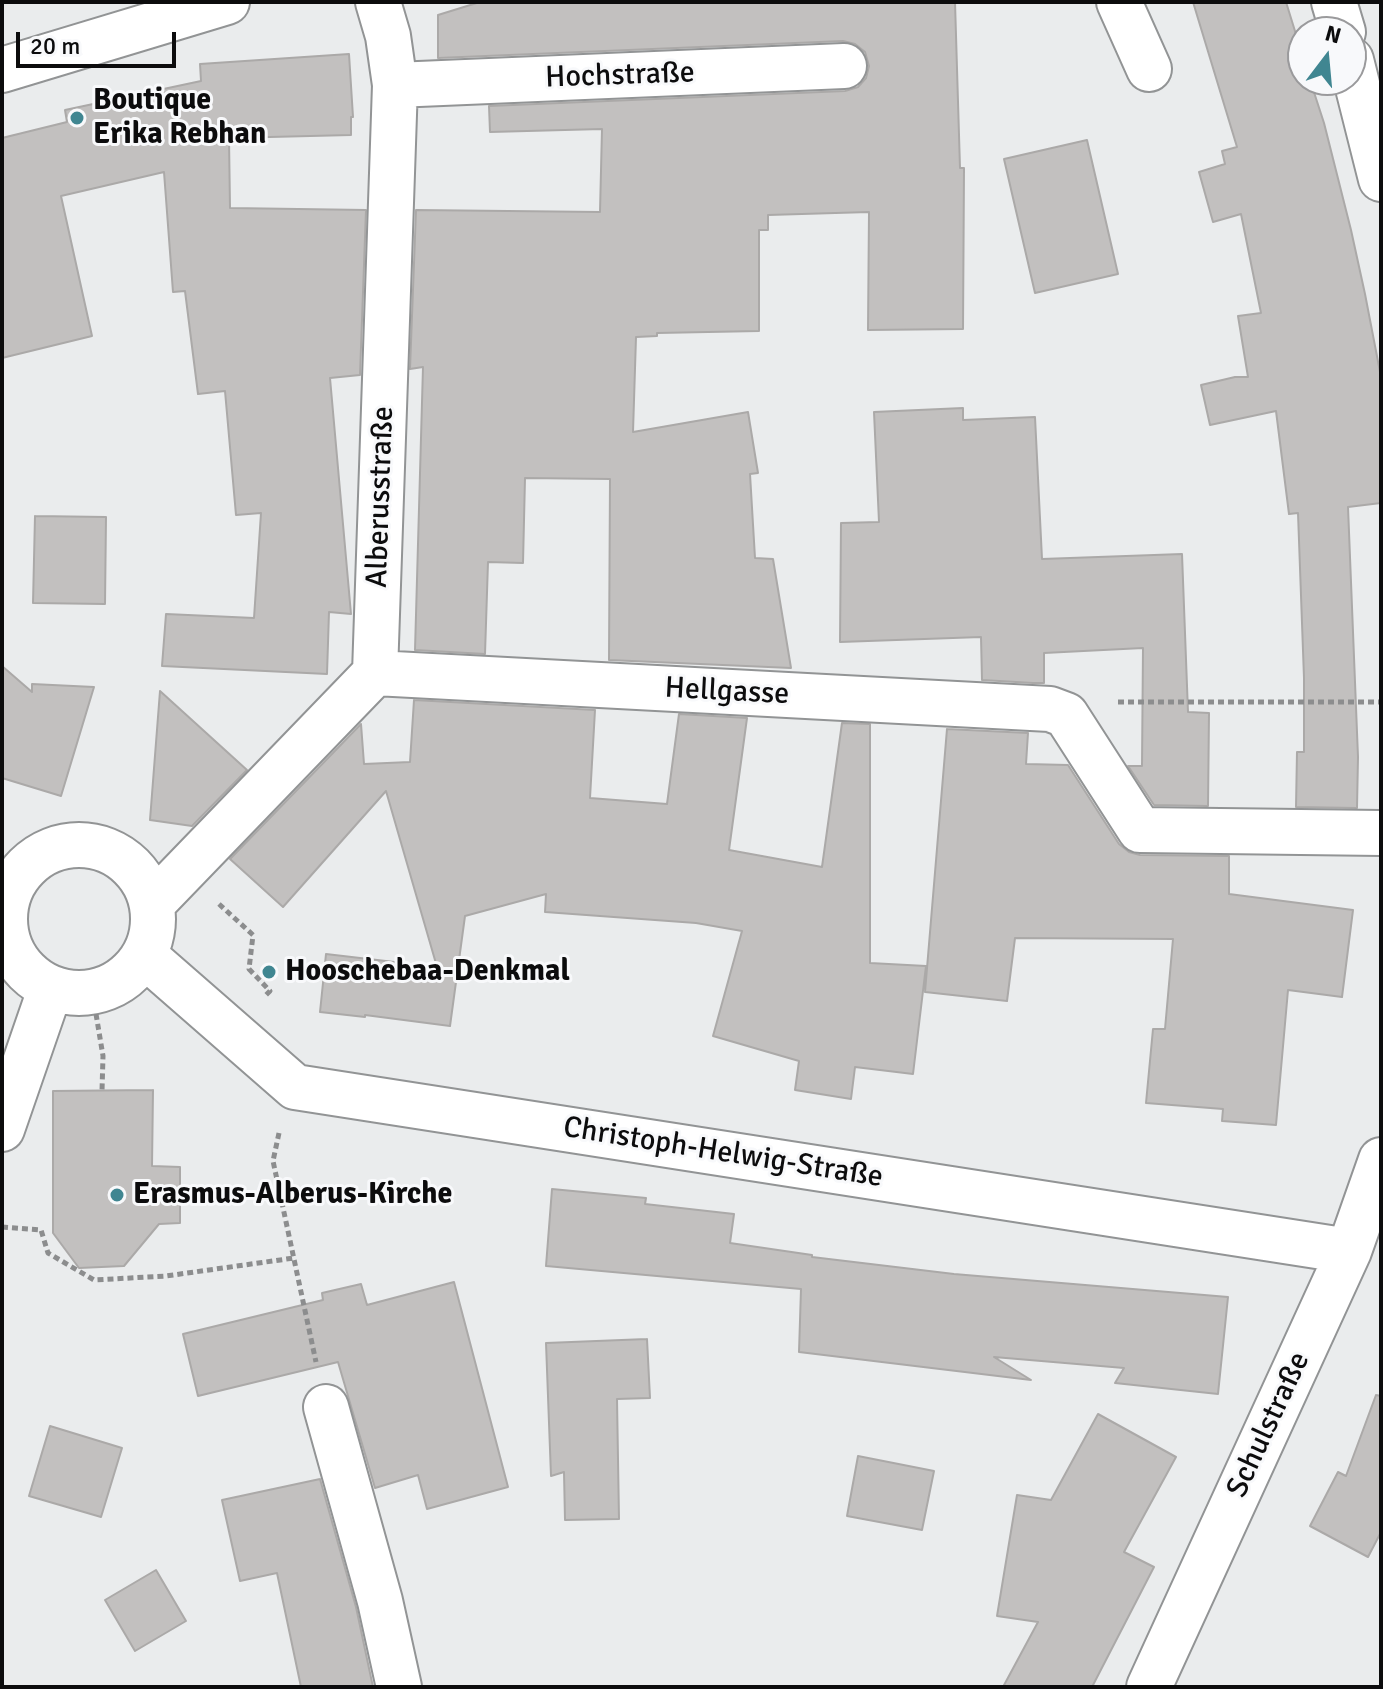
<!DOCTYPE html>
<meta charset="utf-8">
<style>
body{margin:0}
#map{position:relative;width:1383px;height:1689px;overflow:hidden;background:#eaeced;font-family:Signika,sans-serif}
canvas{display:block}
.frame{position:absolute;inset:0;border:4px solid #0c0c0d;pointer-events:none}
.north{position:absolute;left:1287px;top:16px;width:80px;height:80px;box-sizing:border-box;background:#f8f9fb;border:2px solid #9a9a9c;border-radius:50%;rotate:16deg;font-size:22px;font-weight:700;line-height:32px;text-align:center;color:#0c0c0d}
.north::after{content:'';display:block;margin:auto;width:28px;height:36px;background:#408691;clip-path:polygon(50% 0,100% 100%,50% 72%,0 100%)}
.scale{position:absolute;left:16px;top:32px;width:160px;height:36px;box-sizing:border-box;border:4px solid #0c0c0d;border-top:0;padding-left:10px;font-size:24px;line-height:28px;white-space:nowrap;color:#0c0c0d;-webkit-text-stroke:6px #f8f9fb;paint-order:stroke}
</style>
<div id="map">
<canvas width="1383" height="1689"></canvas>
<div class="frame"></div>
<div class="north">N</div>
<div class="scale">20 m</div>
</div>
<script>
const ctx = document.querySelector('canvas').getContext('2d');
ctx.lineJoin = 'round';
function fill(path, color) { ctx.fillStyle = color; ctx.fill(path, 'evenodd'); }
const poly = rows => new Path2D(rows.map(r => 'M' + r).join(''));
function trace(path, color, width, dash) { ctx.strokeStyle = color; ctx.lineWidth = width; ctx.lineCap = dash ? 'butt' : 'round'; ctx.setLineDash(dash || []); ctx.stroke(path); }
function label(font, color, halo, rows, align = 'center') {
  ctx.font = font + ' Signika,sans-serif'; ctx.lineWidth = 6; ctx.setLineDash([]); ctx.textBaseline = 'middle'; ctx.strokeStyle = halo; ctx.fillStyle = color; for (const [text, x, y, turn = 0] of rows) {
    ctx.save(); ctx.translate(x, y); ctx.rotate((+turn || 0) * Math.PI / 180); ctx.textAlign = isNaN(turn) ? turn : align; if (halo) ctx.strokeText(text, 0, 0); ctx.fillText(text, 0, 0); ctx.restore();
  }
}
const building = poly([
 [480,2,955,2,960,168,964,168,963,329,868,330,869,212,768,215,768,230,759,230,759,331,657,333,657,336,636,337,633,432,748,412,758,473,750,474,755,558,773,559,791,668,609,660,610,479,525,478,523,563,488,562,485,654,415,650,423,367,410,369,416,210,600,212,602,129,490,132,489,106,845,91,858,87,866,78,869,66,865,52,855,44,843,41,438,58,438,15,480,2],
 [1193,2,1286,2,1303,57,1303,80,1310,80,1324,123,1351,230,1365,294,1381,377,1381,503,1348,507,1358,757,1357,808,1296,807,1297,752,1304,752,1304,678,1298,513,1289,514,1276,411,1210,425,1201,385,1235,377,1248,377,1238,316,1261,313,1241,214,1213,222,1199,172,1225,164,1222,151,1237,147,1193,2],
 [349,54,353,117,351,117,351,135,229,138,230,208,366,210,360,375,330,378,351,614,329,612,327,674,162,666,166,614,254,618,261,513,236,515,225,391,198,394,185,291,173,292,164,172,61,196,92,336,2,358,2,138,67,122,65,110,201,81,200,64,349,54],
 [1087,140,1118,274,1035,293,1004,159,1087,140],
 [963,408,963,420,1035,417,1042,559,1182,554,1188,712,1209,713,1208,806,1154,805,1128,766,1142,766,1143,648,1044,653,1044,683,1033,683,982,680,981,637,840,642,841,523,879,522,874,412,963,408],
 [35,516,106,517,105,604,33,603,35,516],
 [2,666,32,692,32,684,94,687,61,796,2,778,2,666],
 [160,691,247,770,192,826,150,820,160,691],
 [414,700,595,710,590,798,667,804,679,714,747,718,729,850,822,867,842,723,870,724,870,963,926,966,913,1074,855,1067,851,1099,795,1090,799,1061,713,1036,742,931,696,923,545,912,546,894,465,916,450,1026,365,1015,365,1017,320,1012,326,954,437,967,386,791,283,907,230,859,361,724,364,764,410,762,414,700],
 [947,729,1028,733,1026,764,1068,765,1119,844,1129,852,1140,855,1229,856,1229,894,1353,910,1342,997,1288,990,1276,1125,1222,1121,1223,1109,1146,1103,1153,1029,1165,1029,1173,939,1015,938,1007,1001,925,992,947,729],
 [153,1090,152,1166,180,1167,180,1223,159,1224,124,1266,79,1268,53,1233,53,1091,153,1090],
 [552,1189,646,1198,645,1204,734,1214,730,1243,812,1255,812,1257,954,1274,1228,1297,1218,1394,1115,1383,1124,1368,994,1357,1031,1380,799,1352,801,1289,546,1266,552,1189],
 [454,1282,508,1487,427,1509,418,1475,375,1488,338,1362,198,1396,183,1334,323,1300,322,1293,361,1284,367,1305,454,1282],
 [647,1339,650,1398,617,1399,619,1519,565,1520,564,1472,551,1476,546,1343,647,1339],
 [1376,1395,1381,1396,1381,1532,1368,1557,1310,1526,1338,1472,1346,1476,1376,1395],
 [1098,1414,1176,1457,1124,1552,1154,1567,1092,1687,1003,1687,1038,1622,997,1616,1017,1495,1051,1500,1098,1414],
 [50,1426,122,1448,101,1517,29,1496,50,1426],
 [858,1456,934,1471,922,1530,847,1516,858,1456],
 [320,1479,356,1607,373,1687,301,1687,277,1573,240,1581,222,1500,320,1479],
 [156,1570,186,1621,135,1651,105,1600,156,1570]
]);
fill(building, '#c2c0bf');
trace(building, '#aba9a8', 2);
const minor = poly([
 [1119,2,1149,69],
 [1334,2,1343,32],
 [1351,60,1381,179],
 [2,70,227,2],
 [395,85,844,66],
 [375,673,1050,709,1066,715,1140,830,1381,833],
 '5 919a74 74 0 1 1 148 0a74 74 0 1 1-148 0Z',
 [152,904,375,673,395,85,388,36,378,2],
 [145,956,295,1087,1349,1251],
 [2,1129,50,990],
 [326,1407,380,1601,399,1687],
 [1149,1687,1349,1251,1381,1160]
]);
trace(minor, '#929495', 48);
trace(poly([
 [1118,702,1381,702],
 [219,904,253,935,249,969,270,991,265,996],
 [96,1014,103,1056,102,1091],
 [279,1133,273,1161,316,1362],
 [2,1227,41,1230,48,1253,94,1280,166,1276,294,1258]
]), '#8c8d8e', 5, [6, 4]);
trace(minor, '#fff', 44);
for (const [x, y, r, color] of [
 [77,118,8,"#408691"],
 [269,972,8,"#408691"],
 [117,1195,8,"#408691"]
]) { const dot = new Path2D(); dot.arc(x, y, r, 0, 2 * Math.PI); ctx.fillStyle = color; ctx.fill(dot); trace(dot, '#f8f9fb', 3); }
label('30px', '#0c0c0d', '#f8f9fb', [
 ["Hochstraße",620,76,-2],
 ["Alberusstraße",381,497,-88],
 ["Hellgasse",727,692,3],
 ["Christoph-Helwig-Straße",723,1153,9],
 ["Schulstraße",1269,1425,-65]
]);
label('bold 30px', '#0c0c0d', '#f8f9fb', [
 ["Boutique",93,101],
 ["Erika Rebhan",93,135],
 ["Hooschebaa-Denkmal",285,972],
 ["Erasmus-Alberus-Kirche",133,1195]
], 'left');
</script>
